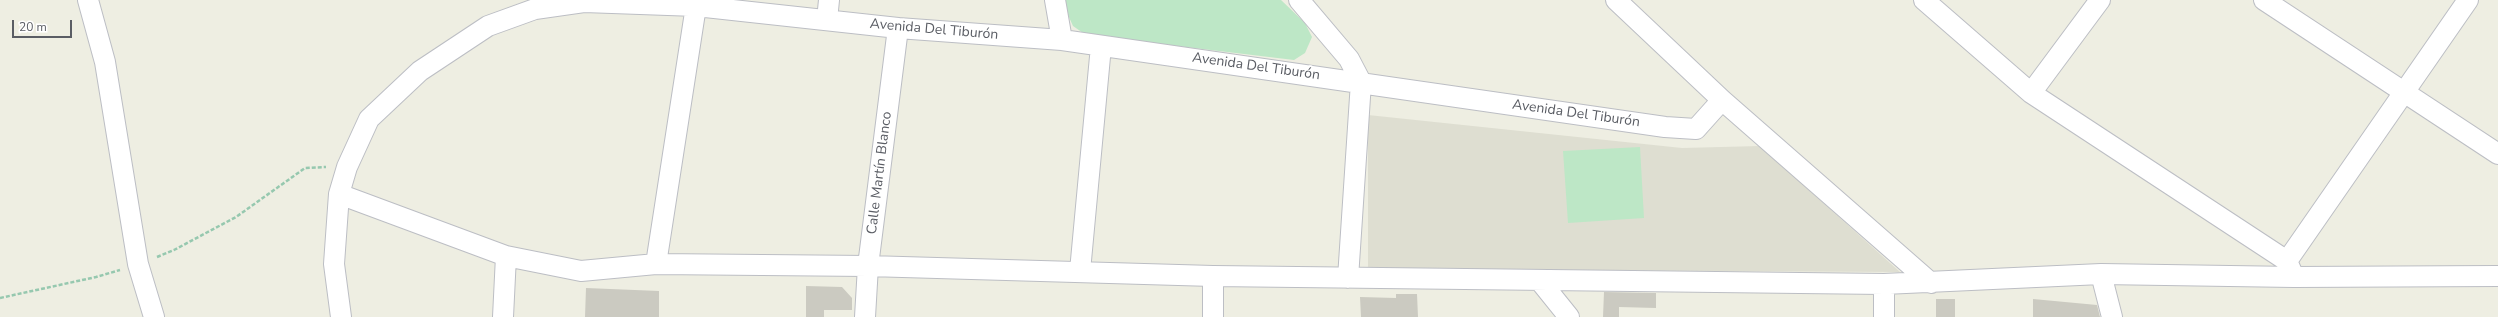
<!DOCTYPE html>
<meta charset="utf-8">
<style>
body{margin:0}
#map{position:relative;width:2498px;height:317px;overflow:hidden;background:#eeeee2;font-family:"Nunito Sans",sans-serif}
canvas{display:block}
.scale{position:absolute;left:12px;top:20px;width:60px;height:18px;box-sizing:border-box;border:2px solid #5a5d64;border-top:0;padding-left:5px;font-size:12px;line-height:14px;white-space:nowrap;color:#5a5d64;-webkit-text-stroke:3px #fff;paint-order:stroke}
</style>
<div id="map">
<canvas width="2498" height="317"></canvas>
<div class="scale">20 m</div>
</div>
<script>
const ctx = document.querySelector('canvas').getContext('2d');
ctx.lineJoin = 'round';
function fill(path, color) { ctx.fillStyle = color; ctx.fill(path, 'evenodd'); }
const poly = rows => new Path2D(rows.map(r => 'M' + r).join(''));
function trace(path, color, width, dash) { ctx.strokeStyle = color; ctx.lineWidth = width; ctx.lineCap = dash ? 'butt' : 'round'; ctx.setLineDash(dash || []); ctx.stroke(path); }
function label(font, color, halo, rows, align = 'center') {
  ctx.font = font + ' "Nunito Sans",sans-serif'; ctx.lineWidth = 4; ctx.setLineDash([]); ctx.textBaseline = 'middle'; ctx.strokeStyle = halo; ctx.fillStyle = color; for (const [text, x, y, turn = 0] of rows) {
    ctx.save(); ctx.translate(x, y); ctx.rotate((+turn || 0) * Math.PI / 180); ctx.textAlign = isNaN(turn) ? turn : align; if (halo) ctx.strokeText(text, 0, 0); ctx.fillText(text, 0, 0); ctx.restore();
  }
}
fill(poly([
 [1368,115,1682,148,1760,146,1900,272,1368,269]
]), '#deded1');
fill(poly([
 [1065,0,1281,0,1305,23,1312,37,1305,53,1294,60,1086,35,1073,26,1068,15],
 [1640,147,1644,218,1568,223,1563,151]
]), '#bde7c6');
fill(poly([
 [806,286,842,287,852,298,852,310,824,310,824,317,806,317],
 [586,288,659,291,659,317,585,317],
 [1604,292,1656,293,1656,308,1619,307,1619,317,1603,317],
 [1396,294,1417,294,1418,317,1361,317,1360,297,1396,298],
 [1936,299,1955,299,1955,317,1936,317],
 [2033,299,2097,305,2100,317,2033,317]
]), '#cbcac1');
const minor = poly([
 [88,0,105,62,138,264,154,317],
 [1055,0,1062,40],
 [1299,0,1349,59,1361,82,1348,278],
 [1616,0,1722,100,1931,283],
 [1924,0,2031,93,2287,261,2294,277],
 [2264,0,2498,154],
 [827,20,829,0],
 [2031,93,2100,0],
 [339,194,506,256,581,271,656,264,868,266,1213,276,1884,284,2101,274,2294,277,2498,276],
 [2287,261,2468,0],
 [656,264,696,6],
 [1080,271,1101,46],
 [2101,274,2112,317],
 [1540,281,1569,317],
 [1884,284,1884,317],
 [341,317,334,264,339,194,347,167,369,119,420,71,488,26,535,9,584,2,696,6,898,28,1062,40,1665,127,1696,129,1722,100],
 [503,317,506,256],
 [865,317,868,266,898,28],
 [1213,317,1213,276]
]);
trace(minor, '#bcbec4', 22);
trace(poly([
 [157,257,174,250,236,217,305,168,326,167],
 [0,298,96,277,120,270]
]), '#96c8af', 2.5, [4, 2]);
trace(minor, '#fff', 20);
label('14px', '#5a5d64', '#fff', [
 ["Avenida Del Tiburón",934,30,5],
 ["Avenida Del Tiburón",1256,67,8],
 ["Avenida Del Tiburón",1576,114,8],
 ["Calle Martín Blanco",880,173,-83]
]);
</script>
